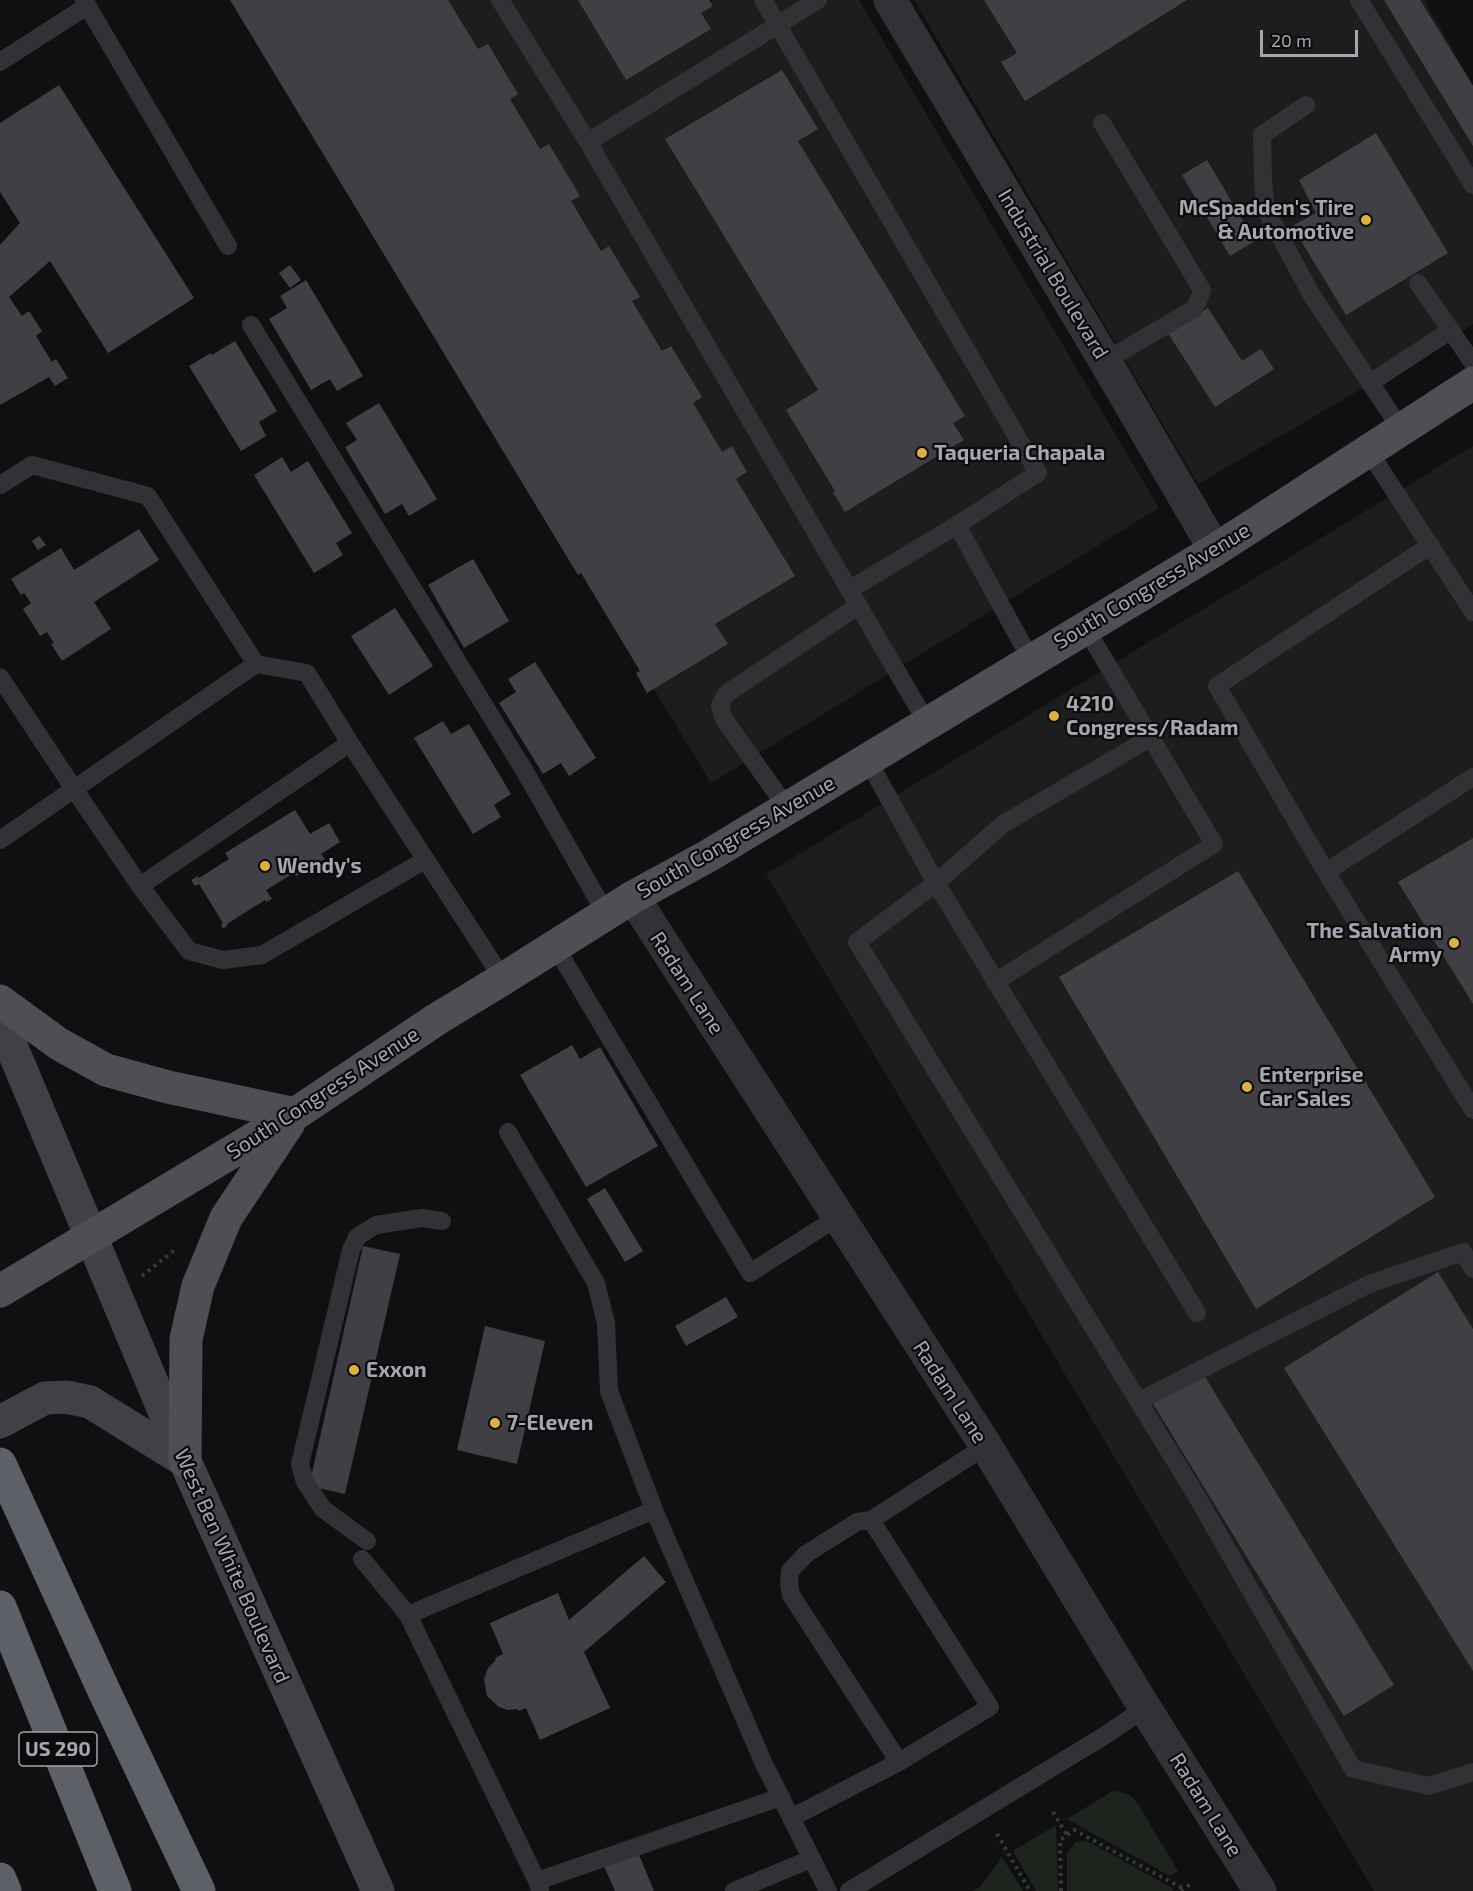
<!DOCTYPE html>
<style>
body{margin:0}
#map{position:relative;width:1473px;height:1891px;overflow:hidden;background:#101012;font-family:"Exo 2",sans-serif}
canvas{display:block}
.scale{position:absolute;left:1260px;top:30px;width:98px;height:27px;box-sizing:border-box;border:3px solid #a3a7b1;border-top:0;padding-left:8px;font-size:18px;line-height:21px;white-space:nowrap;color:#a3a7b1;-webkit-text-stroke:4px #0b0b0c;paint-order:stroke}
</style>
<div id="map">
<canvas width="1473" height="1891"></canvas>
<div class="scale">20 m</div>
</div>
<script>
const ctx = document.querySelector('canvas').getContext('2d');
ctx.lineJoin = 'round';
function fill(path, color) { ctx.fillStyle = color; ctx.fill(path, 'evenodd'); }
const poly = rows => new Path2D(rows.map(r => 'M' + r).join(''));
function trace(path, color, width, dash) { ctx.strokeStyle = color; ctx.lineWidth = width; ctx.lineCap = dash ? 'butt' : 'round'; ctx.setLineDash(dash || []); ctx.stroke(path); }
function label(font, color, halo, rows, align = 'center') {
  ctx.font = font + ' "Exo 2",sans-serif'; ctx.lineWidth = 4.5; ctx.setLineDash([]); ctx.textBaseline = 'middle'; ctx.strokeStyle = halo; ctx.fillStyle = color; for (const [text, x, y, turn = 0] of rows) {
    ctx.save(); ctx.translate(x, y); ctx.rotate((+turn || 0) * Math.PI / 180); ctx.textAlign = isNaN(turn) ? turn : align; if (halo) ctx.strokeText(text, 0, 0); ctx.fillText(text, 0, 0); ctx.restore();
  }
}
fill(poly([
 [234,0,859,0,1159,508,711,783],
 [914,0,1424,0,1473,85,1473,324,1198,484],
 [1473,446,1473,1891,1374,1891,766,874]
]), '#1d1d1e');
fill(poly([
 [1118,1791,1131,1796,1136,1801,1178,1871,1170,1876,1067,1819,1111,1792],
 [1056,1825,1058,1891,1036,1891,1013,1851],
 [1083,1841,1091,1843,1174,1889,1172,1891,1067,1891,1067,1853,1076,1842],
 [1002,1857,1023,1891,972,1891,980,1887]
]), '#1d241e');
fill(poly([
 [230,0,448,0,478,49,488,44,518,94,510,99,540,149,549,144,580,196,571,201,601,251,609,246,640,297,632,301,662,351,671,346,702,397,693,403,722,452,732,446,747,472,736,479,795,576,715,624,728,644,647,693,636,673,640,671,581,573,578,575],
 [578,0,709,0,713,6,701,13,711,29,626,80],
 [984,0,1187,0,1025,101,1001,62,1017,53],
 [1384,0,1420,0,1473,86,1473,146],
 [782,70,818,129,798,141,965,416,953,423,964,440,845,512,833,492,835,491,786,410,818,390,665,139],
 [59,85,194,298,108,353,50,261,9,297,22,316,29,311,42,331,36,336,52,362,56,359,68,378,55,386,49,377,0,405,0,245,20,223,0,192,0,123],
 [1376,133,1448,253,1346,315,1292,226,1316,213,1299,180],
 [1207,160,1255,241,1230,256,1182,175],
 [290,265,301,280,290,288,279,273],
 [306,280,363,376,337,391,330,379,311,390,269,319,287,308,280,296],
 [1208,308,1242,361,1261,349,1274,369,1215,407,1168,333],
 [235,341,277,411,259,422,266,436,241,451,189,366,211,353,212,355],
 [379,403,437,499,409,516,402,504,385,514,345,447,357,440,346,423],
 [282,457,291,472,308,461,352,533,336,543,343,555,314,573,254,475],
 [139,529,159,560,94,602,111,629,62,661,51,644,54,643,47,632,40,636,23,609,31,603,24,593,21,595,11,579,61,548,74,570],
 [39,536,46,545,38,550,32,541],
 [473,559,509,621,464,648,428,585],
 [395,608,433,666,389,695,351,636],
 [535,662,596,758,569,776,561,763,543,774,499,703,516,692,508,679],
 [443,721,451,734,469,724,511,794,494,805,501,817,473,834,414,738],
 [295,810,310,834,329,823,340,842,321,854,325,859,296,876,294,873,266,890,272,899,266,902,265,900,227,924,228,925,223,929,221,924,223,923,199,884,195,886,191,880,198,876,199,878,229,859,225,853],
 [1473,838,1473,1004,1398,882],
 [1238,871,1435,1197,1256,1309,1059,977],
 [572,1045,580,1059,600,1047,658,1146,586,1187,520,1075],
 [605,1188,643,1251,625,1262,587,1199],
 [363,1246,400,1254,345,1494,309,1486],
 [1438,1272,1473,1329,1473,1671,1284,1368],
 [726,1297,738,1317,686,1346,675,1326],
 [485,1326,545,1341,517,1464,457,1450],
 [1202,1372,1394,1685,1344,1716,1152,1402],
 [644,1556,666,1582,584,1652,610,1708,540,1740,526,1708,518,1711,517,1709,508,1710,499,1707,487,1696,484,1679,488,1668,496,1660,495,1658,503,1654,490,1623,558,1593,569,1620],
 [637,1850,654,1891,615,1891,603,1864]
]), '#404044');
trace(poly([
 [142,1274,143,1275,176,1249],
 [1053,1812,1067,1835],
 [997,1834,1030,1891],
 [1061,1891,1060,1840,1074,1830,1184,1889,1184,1891],
 [1181,1891,1191,1884]
]), '#38393d', 4, [3, 4.5]);
trace(poly([
 [84,0,228,246],
 [500,0,588,142],
 [763,0,1038,473,957,525,1031,660],
 [818,0,588,142,927,723],
 [1359,0,1473,185],
 [0,62,87,6],
 [1306,105,1262,135,1263,181,1266,210,1311,294,1401,429],
 [1102,123,1202,290,1199,299,1194,309,1105,361],
 [1418,283,1473,363],
 [251,325,524,770,606,914],
 [1370,383,1451,330],
 [1368,450,1473,612],
 [0,485,32,465,148,496,256,664,0,840],
 [849,590,957,525],
 [256,664,307,673,350,743],
 [0,677,74,789,140,886,350,743,503,979],
 [1150,738,1003,824,936,883,1197,1313],
 [867,759,936,883,857,942,1196,1495,1353,1769,1429,1786,1473,1772],
 [1473,777,1326,872,1473,1110],
 [787,808,724,719,720,705,726,694,858,606],
 [1326,872,1217,686,1431,545],
 [140,886,189,951,223,960,262,955,425,860],
 [555,946,750,1273,838,1217],
 [995,982,1214,844,1085,627],
 [1139,1401,1369,1284,1463,1252,1473,1269],
 [654,1510,764,1764,828,1891],
 [871,1520,857,1522,806,1554,790,1571,789,1583,791,1595,899,1762],
 [367,1541,323,1509,305,1482,300,1464,351,1250,357,1237,376,1225,422,1218,442,1221],
 [362,1559,408,1615,654,1510,609,1391,606,1323,596,1283,508,1132],
 [408,1615,537,1881],
 [791,1818,899,1762,990,1707,871,1520,986,1446],
 [540,1890,537,1881,781,1797],
 [734,1891,811,1859],
 [849,1891,1104,1736,1145,1708]
]), '#323236', 18);
trace(poly([
 [890,0,1105,361,1215,550],
 [633,897,986,1446,1145,1708,1260,1891]
]), '#323236', 33);
trace(poly([
 [0,1019,185,1461,378,1891],
 [0,1422,45,1398,66,1397,90,1402,185,1461]
]), '#404146', 33);
trace(poly([
 [0,1001,59,1044,106,1070,168,1087,295,1114],
 [0,1291,295,1114,437,1019,503,979,633,897,708,856,1215,550,1473,383],
 [185,1461,186,1339,198,1286,226,1218,289,1123]
]), '#4e4f55', 33);
trace(poly([
 [0,1464,105,1693,199,1891],
 [0,1607,115,1891],
 [0,1879,5,1891]
]), '#5e6067', 33);
for (const [x, y, r, color] of [
 [1366,220,6,"#deb03c"],
 [922,453,6,"#deb03c"],
 [1054,716,6,"#deb03c"],
 [265,866,6,"#deb03c"],
 [1454,943,6,"#deb03c"],
 [1247,1087,6,"#deb03c"],
 [354,1370,6,"#deb03c"],
 [495,1423,6,"#deb03c"]
]) { const dot = new Path2D(); dot.arc(x, y, r, 0, 2 * Math.PI); ctx.fillStyle = color; ctx.fill(dot); trace(dot, '#0b0b0c', 2); }
for (const [x, y, w] of [
 [58,1749,78]
]) { const box = new Path2D(); box.roundRect(x - w / 2, y - 17, w, 34, 4.5); ctx.fillStyle = '#0b0b0c'; ctx.fill(box); trace(box, '#a3a7b1', 1.5); }
label('bold 20px', '#a3a7b1', null, [
 ["US 290",58,1749]
]);
label('bold 21px', '#a3a7b1', '#0b0b0c', [
 ["McSpadden's Tire",1354,208,"right"],
 ["& Automotive",1354,232,"right"],
 ["Taqueria Chapala",934,453],
 ["4210",1066,704],
 ["Congress/Radam",1066,728],
 ["Wendy's",277,866],
 ["The Salvation",1442,931,"right"],
 ["Army",1442,955,"right"],
 ["Enterprise",1259,1075],
 ["Car Sales",1259,1099],
 ["Exxon",366,1370],
 ["7-Eleven",507,1423]
], 'left');
label('21px', '#a3a7b1', '#0b0b0c', [
 ["Industrial Boulevard",1053,274,59],
 ["South Congress Avenue",1152,586,-31],
 ["South Congress Avenue",736,837,-30],
 ["Radam Lane",687,983,57],
 ["South Congress Avenue",323,1093,-33],
 ["Radam Lane",950,1392,57],
 ["West Ben White Boulevard",232,1566,66],
 ["Radam Lane",1206,1805,58]
]);
</script>
